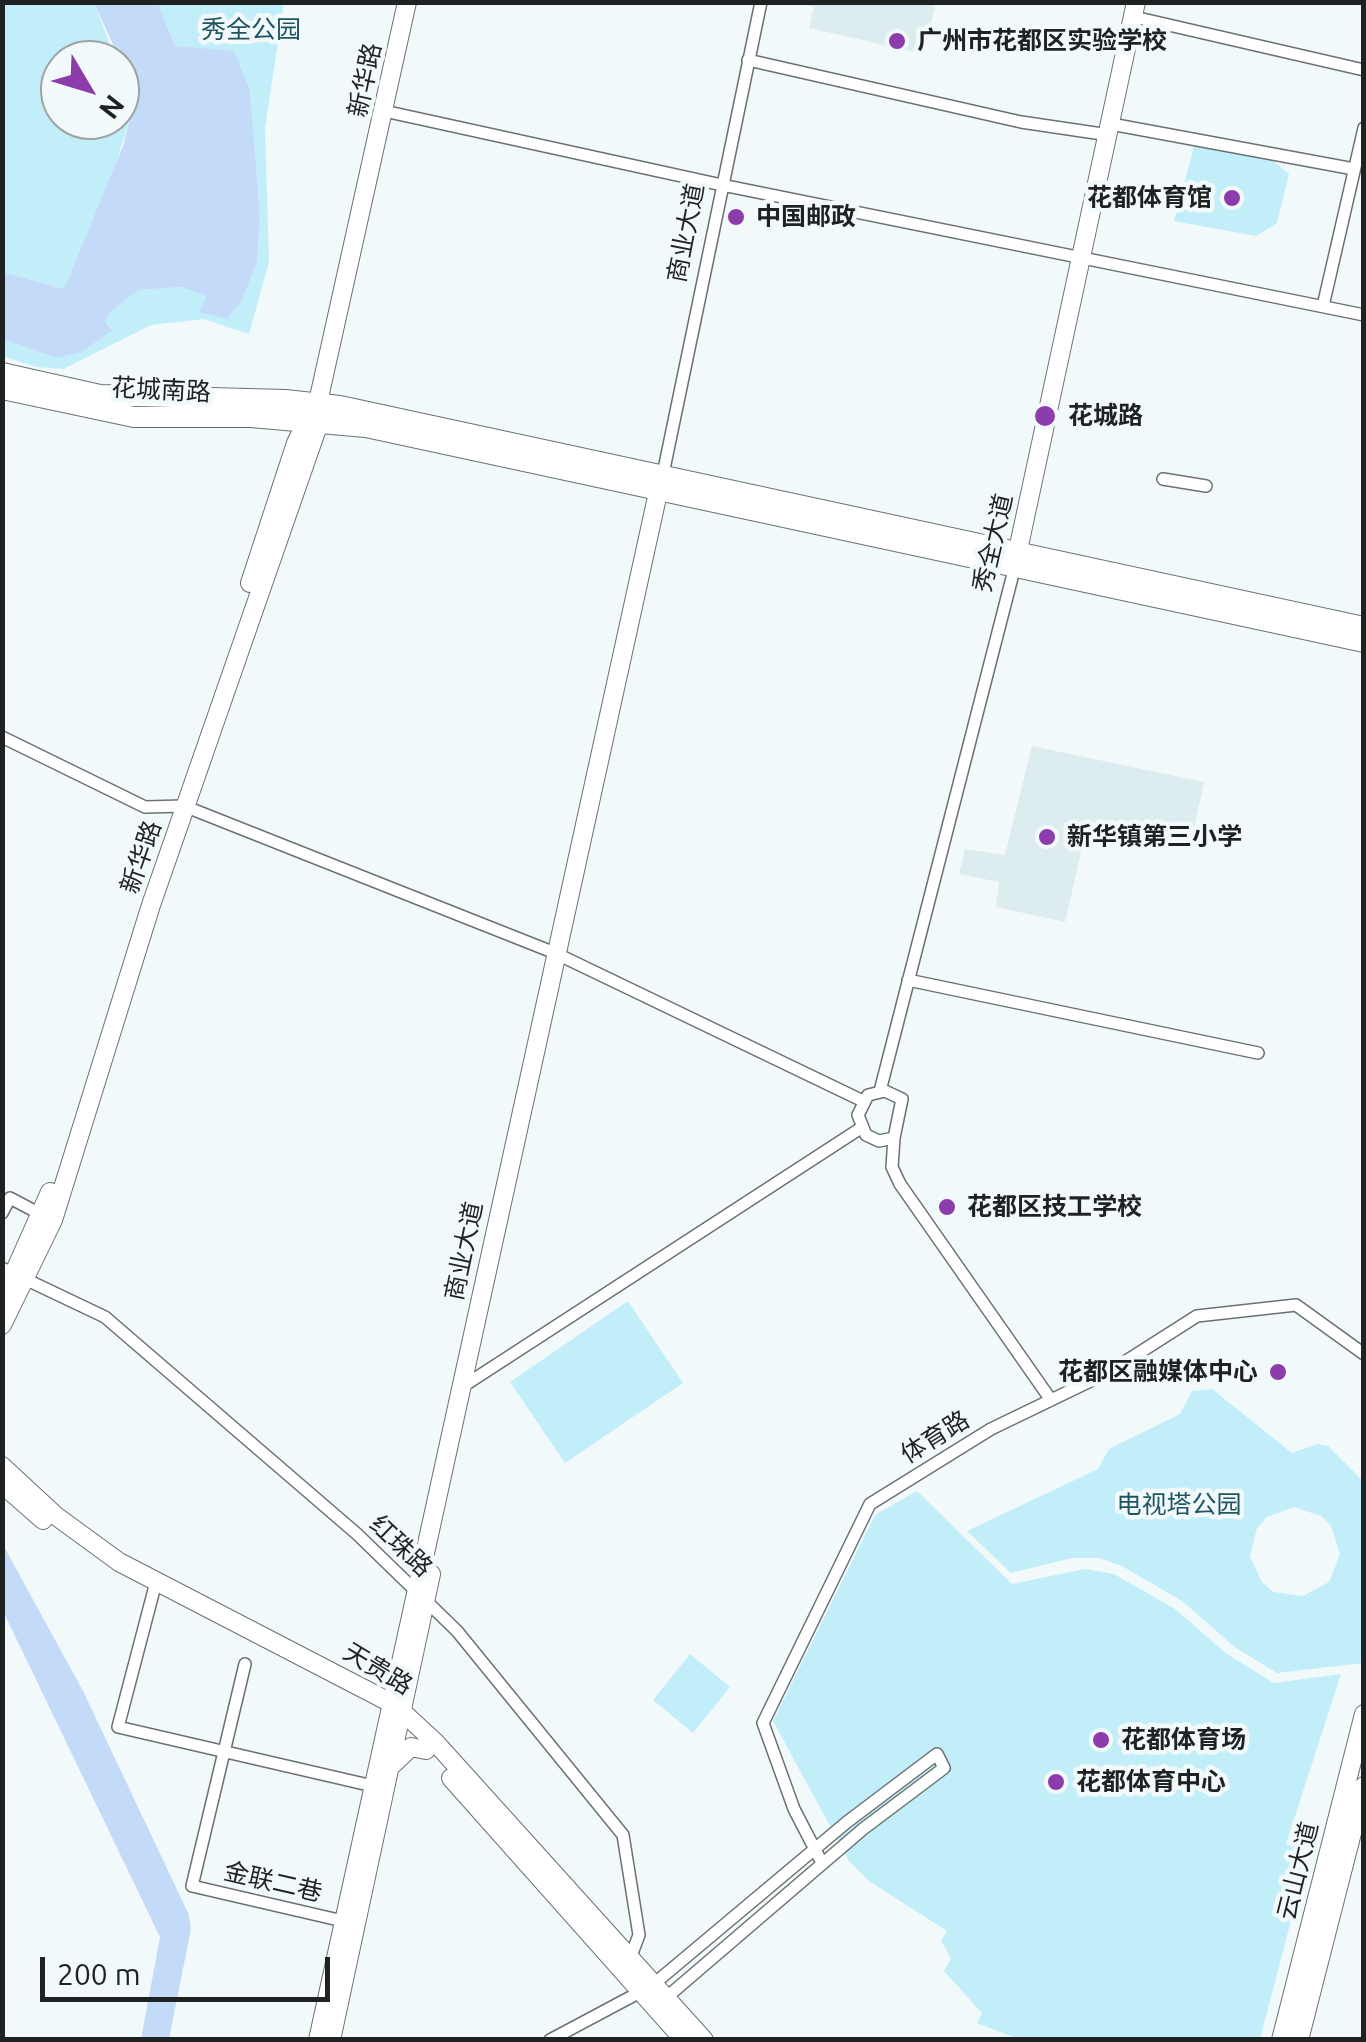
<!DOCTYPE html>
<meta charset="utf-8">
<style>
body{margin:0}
#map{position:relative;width:1366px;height:2042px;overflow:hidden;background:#f2f9fb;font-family:Ubuntu,sans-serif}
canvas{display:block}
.frame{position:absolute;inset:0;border:5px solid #1f2222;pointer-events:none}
.north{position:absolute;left:40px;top:40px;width:100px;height:100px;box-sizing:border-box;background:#f2f9fb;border:2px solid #9ea3a4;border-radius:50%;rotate:128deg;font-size:28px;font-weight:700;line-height:40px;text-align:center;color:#1f2222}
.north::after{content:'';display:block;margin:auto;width:35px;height:45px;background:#8c3cab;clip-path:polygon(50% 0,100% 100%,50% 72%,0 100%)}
.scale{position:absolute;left:40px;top:1957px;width:290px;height:45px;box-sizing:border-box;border:5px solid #1f2222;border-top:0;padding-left:12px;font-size:30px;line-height:35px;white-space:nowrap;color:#1f2222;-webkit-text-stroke:8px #f2f9fb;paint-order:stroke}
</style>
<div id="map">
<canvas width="1366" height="2042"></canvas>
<div class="frame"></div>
<div class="north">N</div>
<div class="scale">200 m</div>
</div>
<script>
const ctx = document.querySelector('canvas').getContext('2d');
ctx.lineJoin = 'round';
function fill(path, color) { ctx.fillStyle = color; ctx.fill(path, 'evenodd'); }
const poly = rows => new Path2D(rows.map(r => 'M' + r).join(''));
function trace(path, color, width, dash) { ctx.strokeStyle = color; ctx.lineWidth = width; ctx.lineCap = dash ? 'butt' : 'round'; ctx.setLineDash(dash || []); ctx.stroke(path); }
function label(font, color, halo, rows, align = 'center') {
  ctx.font = font + ' Ubuntu,"Noto Sans SC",sans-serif'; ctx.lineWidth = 9; ctx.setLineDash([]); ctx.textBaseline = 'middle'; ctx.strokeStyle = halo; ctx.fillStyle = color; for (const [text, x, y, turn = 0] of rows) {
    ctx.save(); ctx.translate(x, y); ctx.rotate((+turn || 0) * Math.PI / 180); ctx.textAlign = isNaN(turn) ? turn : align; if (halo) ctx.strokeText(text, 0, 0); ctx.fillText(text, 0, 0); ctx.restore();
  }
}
fill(poly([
 [798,3,936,3,924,54,809,28,814,7],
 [1032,746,1204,782,1190,848,1087,827,1065,922,996,907,999,882,959,874,965,849,1005,855]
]), '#dcecef');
fill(poly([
 [3,3,94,3,116,60,60,60,60,120,120,120,120,72,132,112,114,169,64,289,3,272],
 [158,3,284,3,265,128,269,262,249,334,204,319,151,325,63,369,36,367,3,356,3,339,56,358,113,329,105,322,110,312,139,290,181,287,208,296,227,319,241,302,257,263,260,216,250,90,234,52,175,46],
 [1195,143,1272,160,1289,174,1277,223,1256,236,1174,221],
 [628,1301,683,1383,565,1463,510,1382],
 [1212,1389,1292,1453,1317,1444,1328,1446,1363,1481,1363,1663,1277,1673,1236,1648,1182,1601,1122,1566,1099,1558,1072,1558,1011,1573,967,1531,1098,1469,1109,1449,1180,1414,1192,1391],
 [1294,1507,1321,1516,1331,1526,1340,1554,1329,1582,1303,1596,1273,1592,1262,1582,1250,1556,1257,1528,1267,1517],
 [917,1491,1012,1584,1085,1569,1114,1574,1175,1609,1227,1654,1274,1683,1341,1674,1286,1844,1309,1852,1260,2039,1018,2039,977,2023,982,2013,944,1971,951,1958,941,1941,947,1931,869,1881,849,1861,773,1721,875,1515],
 [690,1654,730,1687,693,1733,653,1700]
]), '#c1eef9');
fill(poly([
 [94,3,158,3,175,46,234,51,250,90,260,216,257,263,241,302,227,319,199,312,207,296,181,287,139,290,110,312,105,322,113,330,81,352,56,358,3,339,3,272,64,289,123,146,132,111,120,60],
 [2,1543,83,1691,189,1915,191,1929,169,2039,141,2039,160,1937,3,1611]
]), '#c3daf8');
const street = poly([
 [1134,17,1364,70],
 [748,60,1021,122,1109,135],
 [384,111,722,185,1364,315],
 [1111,124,1354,169],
 [1323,306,1364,128],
 [663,474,761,2],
 [1163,479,1206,486],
 [2,737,145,807,184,806,555,953,863,1101],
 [908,980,1258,1053],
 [880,1091,1015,566],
 [885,1091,902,1099,894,1138,879,1141,866,1135,858,1115,868,1095,885,1091],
 [894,1138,892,1167,900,1184,1051,1400],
 [2,1213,10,1198,44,1216],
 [2,1268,105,1317,357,1534,457,1631,623,1835,639,1935,631,1956],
 [462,1387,861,1128],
 [156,1582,118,1727,373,1786],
 [245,1664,192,1886,343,1921],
 [822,1863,794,1809,763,1723,870,1504,991,1429,1109,1372,1197,1316,1296,1305,1364,1354],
 [655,1983,847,1822,937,1754,944,1768,863,1829,667,1997],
 [550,2040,642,1991]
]);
const secondary = poly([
 [1015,564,1136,2],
 [250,583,296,443,312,411],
 [2,1300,50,1192],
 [2,1325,53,1220,151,905,320,420,318,402,407,2],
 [2,1466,56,1516,119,1562,395,1705,435,1742,704,2040],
 [2,1484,43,1520],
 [392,1765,411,1747,426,1750],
 [451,1778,684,2040],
 [318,2040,661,479],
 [331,2040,431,1574],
 [1281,2040,1364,1714],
 [1299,2040,1364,1786]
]);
const highway = poly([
 [2,373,100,395,285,400,340,406,1364,627],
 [2,389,134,417,251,417,366,427,1364,642]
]);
trace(street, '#6b7173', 14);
trace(secondary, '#6b7173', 20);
trace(highway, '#6b7173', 22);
trace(street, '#fff', 11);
trace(secondary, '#fff', 18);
trace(highway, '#fff', 20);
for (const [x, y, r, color] of [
 [897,41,10,"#8c3cab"],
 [1232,198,10,"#8c3cab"],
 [736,217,10,"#8c3cab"],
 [1045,416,12,"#8c3cab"],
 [1047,837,10,"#8c3cab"],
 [947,1207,10,"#8c3cab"],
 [1278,1372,10,"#8c3cab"],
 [1101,1740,10,"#8c3cab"],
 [1056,1782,10,"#8c3cab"]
]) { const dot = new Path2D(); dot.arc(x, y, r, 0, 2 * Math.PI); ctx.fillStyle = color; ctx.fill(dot); trace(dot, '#f2f9fb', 4); }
label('25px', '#1e5561', '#f2f9fb', [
 ["秀全公园",251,30],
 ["电视塔公园",1179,1505]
]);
label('bold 25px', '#1f2222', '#f2f9fb', [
 ["广州市花都区实验学校",917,41],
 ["花都体育馆",1212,198,"right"],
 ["中国邮政",756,217],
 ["花城路",1068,416],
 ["新华镇第三小学",1067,837],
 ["花都区技工学校",967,1207],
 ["花都区融媒体中心",1258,1372,"right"],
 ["花都体育场",1121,1740],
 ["花都体育中心",1076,1782]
], 'left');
label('25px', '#1f2222', '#f2f9fb', [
 ["新华路",365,80,-78],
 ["商业大道",686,233,-79],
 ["花城南路",161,390,3],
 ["秀全大道",993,543,-77],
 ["新华路",141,857,-71],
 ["商业大道",464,1251,-78],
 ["体育路",935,1437,-32],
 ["红珠路",401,1546,44],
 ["天贵路",378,1669,31],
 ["云山大道",1298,1871,-76],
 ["金联二巷",273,1882,13]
]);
</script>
